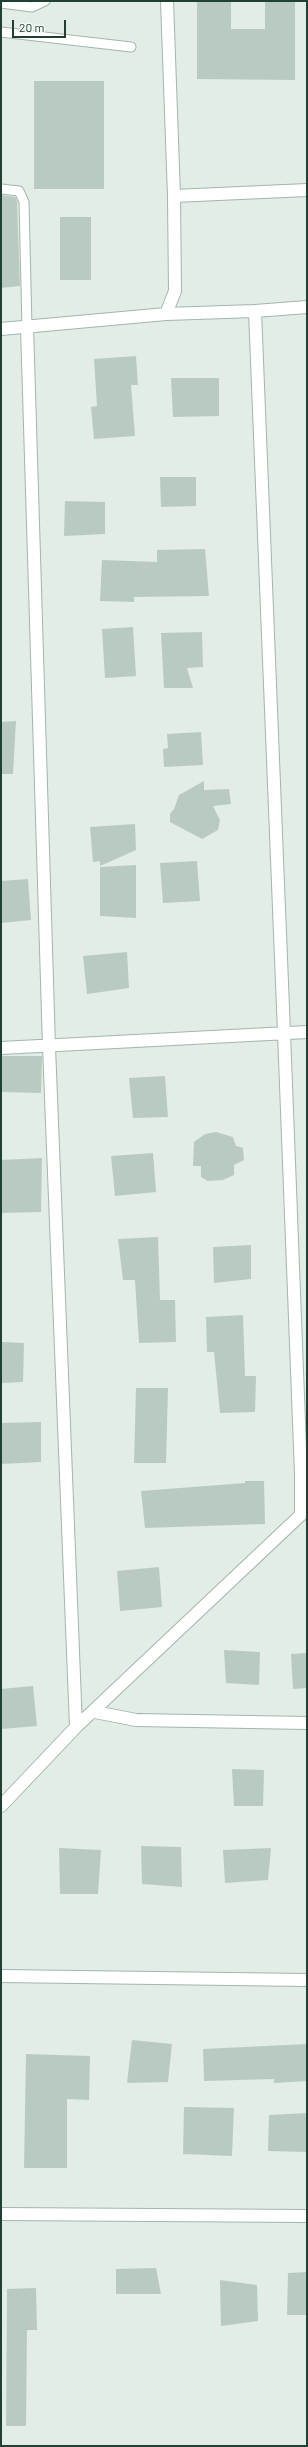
<!DOCTYPE html>
<style>
body{margin:0}
#map{position:relative;width:308px;height:2447px;overflow:hidden;background:#e1ede6;font-family:Barlow,sans-serif}
canvas{display:block}
.frame{position:absolute;inset:0;border:2px solid #204032;pointer-events:none}
.scale{position:absolute;left:12px;top:20px;width:54px;height:18px;box-sizing:border-box;border:2px solid #204032;border-top:0;padding-left:5px;font-size:12px;line-height:14px;white-space:nowrap;color:#204032;-webkit-text-stroke:3px #f2f9f5;paint-order:stroke}
</style>
<div id="map">
<canvas width="308" height="2447"></canvas>
<div class="frame"></div>
<div class="scale">20 m</div>
</div>
<script>
const ctx = document.querySelector('canvas').getContext('2d');
ctx.lineJoin = 'round';
function fill(path, color) { ctx.fillStyle = color; ctx.fill(path, 'evenodd'); }
const poly = rows => new Path2D(rows.map(r => 'M' + r).join(''));
function trace(path, color, width, dash) { ctx.strokeStyle = color; ctx.lineWidth = width; ctx.lineCap = dash ? 'butt' : 'round'; ctx.setLineDash(dash || []); ctx.stroke(path); }
fill(poly([
 [197,1,231,1,231,29,265,29,265,1,295,1,295,80,197,79],
 [34,81,104,81,104,189,34,189],
 [1,195,15,197,17,201,20,286,1,288],
 [60,217,91,217,91,280,60,280],
 [136,356,138,385,131,385,135,436,94,439,91,407,97,406,94,359],
 [171,378,219,378,219,416,173,417],
 [160,477,196,477,196,506,161,507],
 [65,501,105,502,105,534,64,536],
 [205,549,209,596,134,597,134,602,100,601,102,560,157,562,157,550],
 [133,627,136,676,105,678,102,629],
 [202,632,203,667,187,668,193,688,164,688,161,633],
 [16,721,13,774,1,774,1,722],
 [201,732,203,765,164,767,163,749,168,748,167,734],
 [204,781,204,790,229,789,231,804,213,806,220,820,218,830,202,839,170,822,170,814,174,809,179,795],
 [135,824,136,850,100,866,100,861,93,862,90,827],
 [197,861,200,901,163,903,160,863],
 [136,865,136,918,100,916,100,867],
 [28,879,31,920,1,923,1,881],
 [127,952,129,988,87,994,83,956],
 [2,1056,42,1056,41,1093,2,1092],
 [165,1076,168,1117,133,1118,129,1078],
 [216,1132,233,1137,236,1146,243,1148,244,1160,234,1165,234,1175,223,1180,208,1181,201,1177,201,1166,193,1166,194,1142,205,1134],
 [153,1153,156,1192,115,1196,111,1156],
 [42,1158,41,1212,1,1213,1,1160],
 [158,1237,160,1300,175,1300,176,1342,139,1343,135,1280,123,1280,118,1239],
 [251,1245,251,1279,214,1283,213,1247],
 [243,1315,245,1376,256,1376,255,1412,220,1413,214,1352,207,1352,206,1317],
 [1,1342,24,1343,23,1382,1,1383],
 [136,1388,168,1388,166,1463,134,1463],
 [41,1422,41,1462,1,1464,1,1423],
 [245,1481,264,1481,265,1524,145,1528,141,1491,245,1483],
 [159,1567,162,1607,120,1611,117,1571],
 [224,1650,260,1652,259,1685,226,1683],
 [307,1653,307,1688,293,1689,291,1654],
 [33,1686,37,1726,1,1729,1,1689],
 [232,1769,264,1770,263,1806,234,1806],
 [141,1846,181,1847,182,1887,142,1884],
 [59,1848,101,1850,98,1894,60,1894],
 [271,1848,268,1880,225,1883,223,1850],
 [132,2040,172,2044,168,2082,127,2083],
 [307,2044,307,2081,274,2083,274,2079,204,2081,203,2049],
 [26,2054,90,2056,89,2100,67,2099,67,2168,24,2168],
 [184,2107,234,2108,232,2156,183,2154],
 [307,2113,307,2152,268,2151,269,2115],
 [156,2268,161,2294,116,2294,116,2269],
 [307,2272,307,2315,287,2315,288,2273],
 [220,2280,257,2285,258,2321,221,2326],
 [36,2288,37,2330,27,2330,26,2426,6,2426,7,2289]
]), '#b9cbc1');
const lane = poly([
 [1,3,32,7,45,1],
 [1,32,131,47],
 [1,189,19,191,24,202,27,327]
]);
const street = poly([
 [174,196,307,190],
 [255,311,307,307],
 [166,314,175,291,174,196,167,1],
 [27,327,49,1047,76,1727],
 [1,329,166,314,255,311,284,1033,301,1474,301,1515],
 [1,1048,307,1032],
 [95,1712,136,1720,307,1723],
 [1,1806,76,1727,306,1510],
 [1,1976,307,1980],
 [1,2214,307,2216]
]);
trace(lane, '#a3b6ac', 11);
trace(street, '#a3b6ac', 14);
trace(lane, '#fff', 9);
trace(street, '#fff', 12);
</script>
